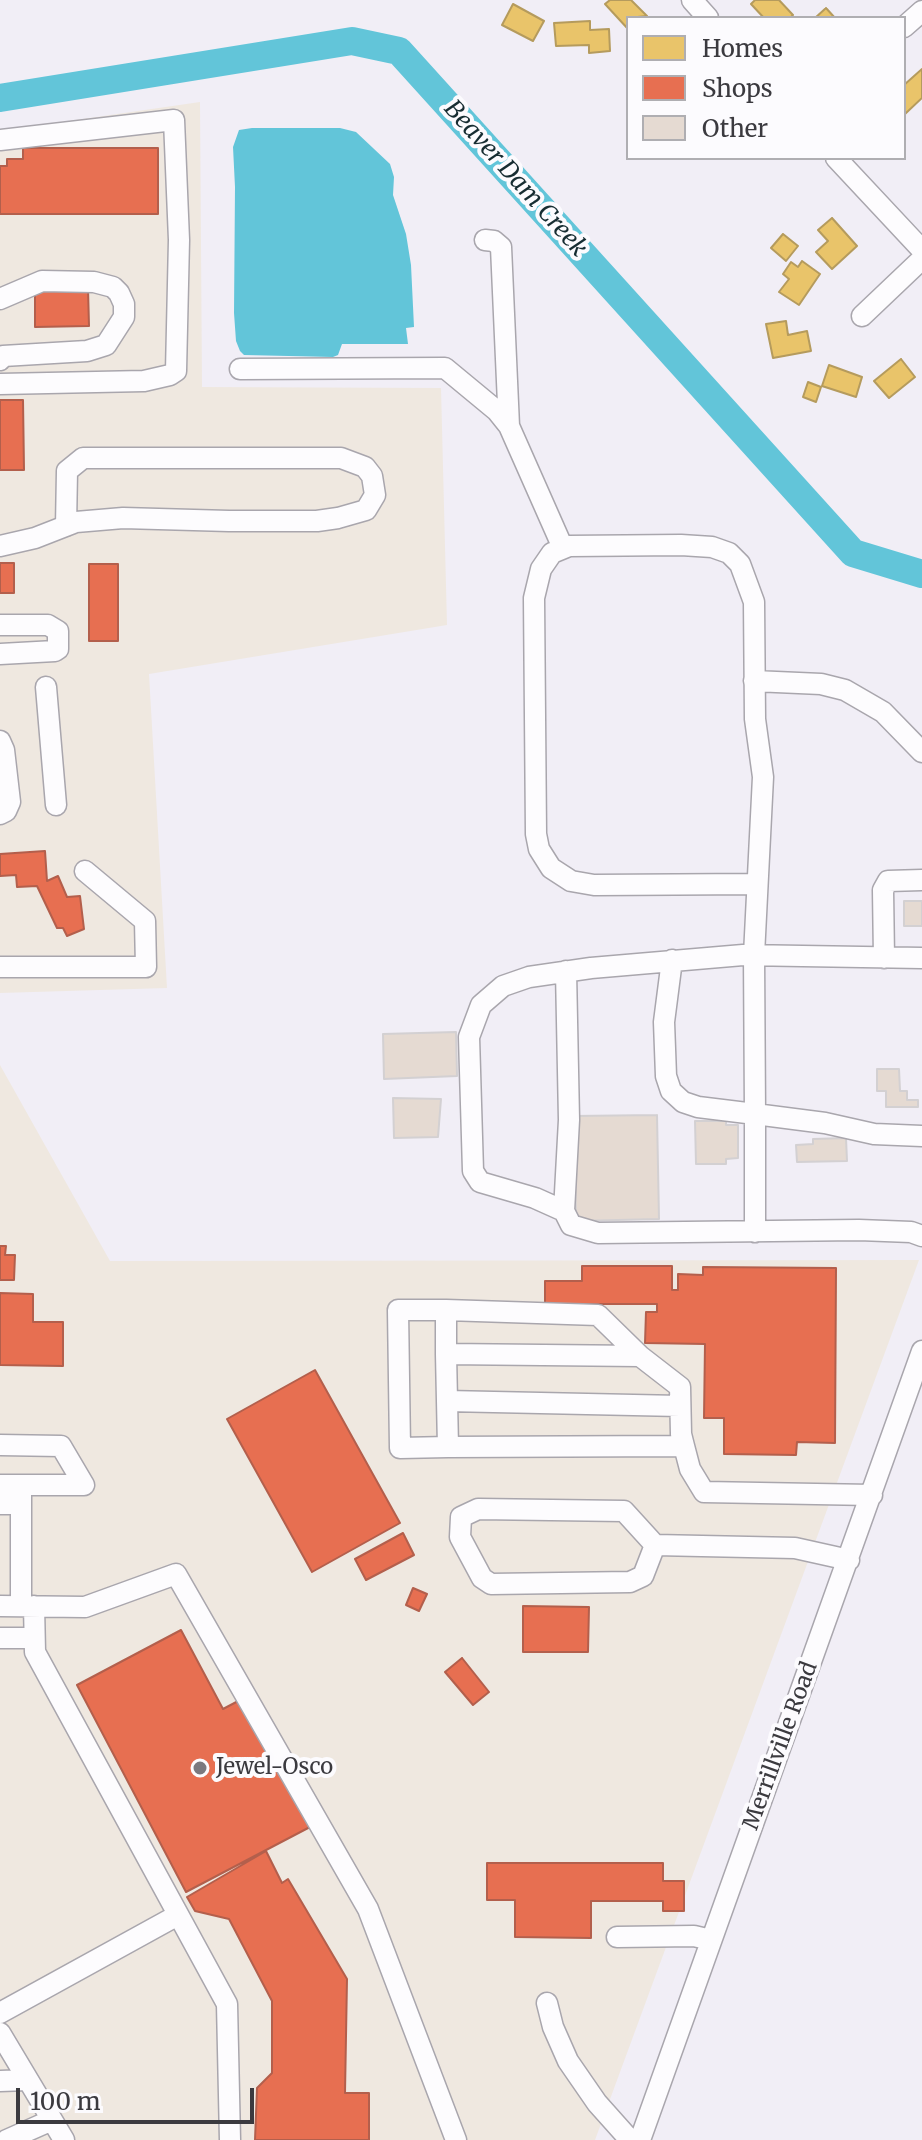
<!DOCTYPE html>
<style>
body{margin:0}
#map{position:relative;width:922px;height:2140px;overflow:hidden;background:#f1eef6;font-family:Merriweather,serif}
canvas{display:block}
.legend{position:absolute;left:626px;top:16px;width:280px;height:144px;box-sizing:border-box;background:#fcfbfe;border:2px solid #afaeb2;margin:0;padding:10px 14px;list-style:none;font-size:24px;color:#3b3a3f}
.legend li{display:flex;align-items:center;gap:16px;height:40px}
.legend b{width:40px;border:2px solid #afaeb2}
.scale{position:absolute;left:16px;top:2088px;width:238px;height:36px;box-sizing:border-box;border:4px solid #3b3a3f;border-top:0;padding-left:10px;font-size:24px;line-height:28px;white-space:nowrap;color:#3b3a3f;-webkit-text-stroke:6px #fcfbfe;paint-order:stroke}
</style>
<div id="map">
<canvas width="922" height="2140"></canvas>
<ul class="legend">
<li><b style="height:22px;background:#e9c46a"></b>Homes</li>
<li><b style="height:22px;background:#e76f51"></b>Shops</li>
<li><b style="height:22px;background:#e5dad2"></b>Other</li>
</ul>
<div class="scale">100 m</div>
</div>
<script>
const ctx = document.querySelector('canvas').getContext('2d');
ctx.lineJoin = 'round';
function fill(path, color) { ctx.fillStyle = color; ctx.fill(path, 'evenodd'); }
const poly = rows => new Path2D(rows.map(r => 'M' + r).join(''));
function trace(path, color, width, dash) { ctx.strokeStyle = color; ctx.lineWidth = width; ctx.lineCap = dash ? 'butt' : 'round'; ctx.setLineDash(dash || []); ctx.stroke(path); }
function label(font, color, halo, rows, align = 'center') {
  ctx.font = font + ' Merriweather,serif'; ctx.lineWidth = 8; ctx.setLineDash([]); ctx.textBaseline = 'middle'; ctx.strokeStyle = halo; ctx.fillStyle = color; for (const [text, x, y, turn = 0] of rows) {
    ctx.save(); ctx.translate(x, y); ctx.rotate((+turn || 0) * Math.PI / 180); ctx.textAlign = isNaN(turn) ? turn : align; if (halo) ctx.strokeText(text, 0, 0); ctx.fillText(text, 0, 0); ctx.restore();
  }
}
fill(poly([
 [200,102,202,387,441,388,447,625,149,674,167,988,0,993,0,131],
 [0,1065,110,1261,919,1260,595,2140,0,2140]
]), '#efe8e0');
fill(poly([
 [252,128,340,128,356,132,390,164,394,177,393,195,406,234,411,265,414,327,406,328,408,344,342,344,338,355,333,357,244,355,240,351,236,341,234,313,235,187,233,147,239,130]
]), '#62c5d9');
const homes = poly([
 [610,0,631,0,647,16,628,18,628,29,605,4,610,0],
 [755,0,779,0,793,15,790,18,764,18,751,4,755,0],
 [513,4,544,21,533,41,502,25,513,4],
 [826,8,835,18,815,18,826,8],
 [590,21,590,30,609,29,610,51,589,53,589,45,556,46,554,23,590,21],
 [922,69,922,98,905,114,904,85,922,69],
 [832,218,857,246,832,269,816,252,828,241,818,230,832,218],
 [783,234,798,246,786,261,771,248,783,234],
 [802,261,820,274,799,305,779,292,789,279,783,274,791,262,798,267,802,261],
 [786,321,788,335,807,331,811,351,773,358,766,324,786,321],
 [901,359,915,377,889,398,874,381,901,359],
 [829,365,862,377,856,397,822,386,829,365],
 [808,382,821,387,816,402,803,397,808,382]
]);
fill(homes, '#e9c46a');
trace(homes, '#b59b5d', 2);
const shops = poly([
 [23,148,158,148,158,214,0,214,0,166,7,166,7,159,23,159,23,148],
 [88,288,89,326,35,327,35,289,88,288],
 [0,400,23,400,24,470,0,470,0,400],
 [0,563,14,563,14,593,0,593,0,563],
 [89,564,118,564,118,641,89,641,89,564],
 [45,851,47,881,58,876,67,897,80,896,84,929,67,936,63,928,57,928,37,886,17,887,16,875,0,876,0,854,45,851],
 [0,1246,6,1246,5,1255,15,1255,14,1280,0,1280,0,1246],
 [582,1266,672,1266,672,1290,678,1290,678,1274,703,1275,703,1267,836,1268,835,1443,797,1442,796,1455,724,1454,724,1418,704,1418,705,1344,645,1343,646,1312,657,1312,657,1304,545,1304,545,1281,582,1281,582,1266],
 [0,1293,33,1294,33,1322,63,1322,63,1366,0,1365,0,1293],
 [315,1370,400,1523,312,1572,227,1419,315,1370],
 [403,1533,414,1555,366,1580,355,1559,403,1533],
 [413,1588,427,1594,419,1611,406,1605,413,1588],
 [523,1606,589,1607,588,1652,523,1652,523,1606],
 [181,1630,223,1709,242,1699,310,1827,186,1892,77,1685,181,1630],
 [462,1658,489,1692,473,1705,445,1672,462,1658],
 [266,1851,282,1883,288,1879,347,1979,345,2093,369,2093,369,2140,255,2140,257,2088,272,2073,272,2001,229,1919,195,1911,187,1897,266,1851],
 [487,1863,663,1863,663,1881,684,1881,684,1911,663,1911,663,1901,591,1901,591,1938,515,1937,515,1900,487,1900,487,1863]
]);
fill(shops, '#e76f51');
trace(shops, '#b35f4c', 2);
trace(poly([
 [0,98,352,41,399,51,853,553,922,574]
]), '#62c5d9', 28);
const building = poly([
 [904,901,922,901,922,926,904,926,904,901],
 [456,1032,457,1076,384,1079,383,1034,456,1032],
 [877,1069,899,1069,900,1091,907,1091,907,1100,918,1100,918,1107,886,1107,886,1091,877,1091,877,1069],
 [393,1098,441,1099,438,1137,394,1138,393,1098],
 [657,1115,659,1219,576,1221,574,1116,657,1115],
 [695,1121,726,1121,726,1125,738,1125,738,1158,726,1159,726,1164,696,1164,695,1121],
 [846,1138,847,1161,797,1162,796,1145,813,1144,813,1139,846,1138]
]);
fill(building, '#e5dad2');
trace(building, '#d3d0d2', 2);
const minor = poly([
 [692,0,708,18],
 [904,27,922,11],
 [0,140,174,120,179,240,176,371,170,375,144,381,0,384],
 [836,158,922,250],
 [485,240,494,241,501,247,509,426],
 [0,299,42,281,94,282,113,287,119,293,124,304,124,317,106,345,87,351,3,356,0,360],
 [862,316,922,259],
 [240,369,445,368,497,411,509,426,563,548],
 [0,546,35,538,76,522,123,518,229,521,317,521,338,518,366,510,375,495,372,476,365,467,341,458,83,458,67,471,66,526],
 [0,625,48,625,58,631,58,649,55,651,0,654],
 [754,681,821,684,845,690,883,712,922,752],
 [46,687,56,805],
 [0,741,4,750,10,802,6,811,0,814],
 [757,884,594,885,571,881,551,868,539,849,536,834,534,598,541,569,552,553,569,546,681,545,712,547,729,553,740,564,754,602,755,719,763,777,754,955,755,1114,825,1123,874,1134,922,1136],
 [884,958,883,890,888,881,922,880],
 [922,958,743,955,591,968,529,977,503,986,481,1005,469,1037,473,1171,480,1182,535,1198,564,1211,571,1225,598,1233,859,1230,911,1232,922,1236],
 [672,960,664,1022,666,1076,671,1091,683,1102,698,1107,755,1114,755,1232],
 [0,967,146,967,145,921,85,871],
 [564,1211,569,1120,566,971],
 [446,1310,398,1310,400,1448,448,1447],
 [446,1354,446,1310,598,1315,640,1356],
 [447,1401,680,1406],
 [0,1445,61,1446,84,1485,0,1485],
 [684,1446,448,1447,446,1354,640,1356,680,1387,681,1434,684,1446,690,1469,704,1492,872,1495],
 [21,1485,21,1606],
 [0,1504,21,1504],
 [655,1545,643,1576,630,1582,491,1584,482,1578,460,1537,461,1517,478,1509,624,1511,655,1545,795,1548,849,1560],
 [0,1606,85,1607,176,1574,368,1909,456,2140],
 [34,1606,35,1652,227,2004,230,2140],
 [0,1638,34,1638],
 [617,1937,694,1936,711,1940],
 [547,2003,553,2027,568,2061,597,2103,630,2140],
 [0,2013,178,1915],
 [0,2033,64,2140],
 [0,2081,28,2080],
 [7,2140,52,2120],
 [640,2140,922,1351]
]);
trace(minor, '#a9a6ad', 23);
trace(minor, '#fdfcfe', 20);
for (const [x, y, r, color] of [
 [200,1768,8,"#7b797f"]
]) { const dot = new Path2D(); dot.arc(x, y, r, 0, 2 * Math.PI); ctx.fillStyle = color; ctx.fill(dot); trace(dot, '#fcfbfe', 3); }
label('22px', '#3b3a3f', '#fcfbfe', [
 ["Merrillville Road",781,1746,-70]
]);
label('22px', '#3b3a3f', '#fcfbfe', [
 ["Jewel-Osco",216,1768]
], 'left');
label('italic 24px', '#172d32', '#fcfbfe', [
 ["Beaver Dam Creek",515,179,48]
]);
</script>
